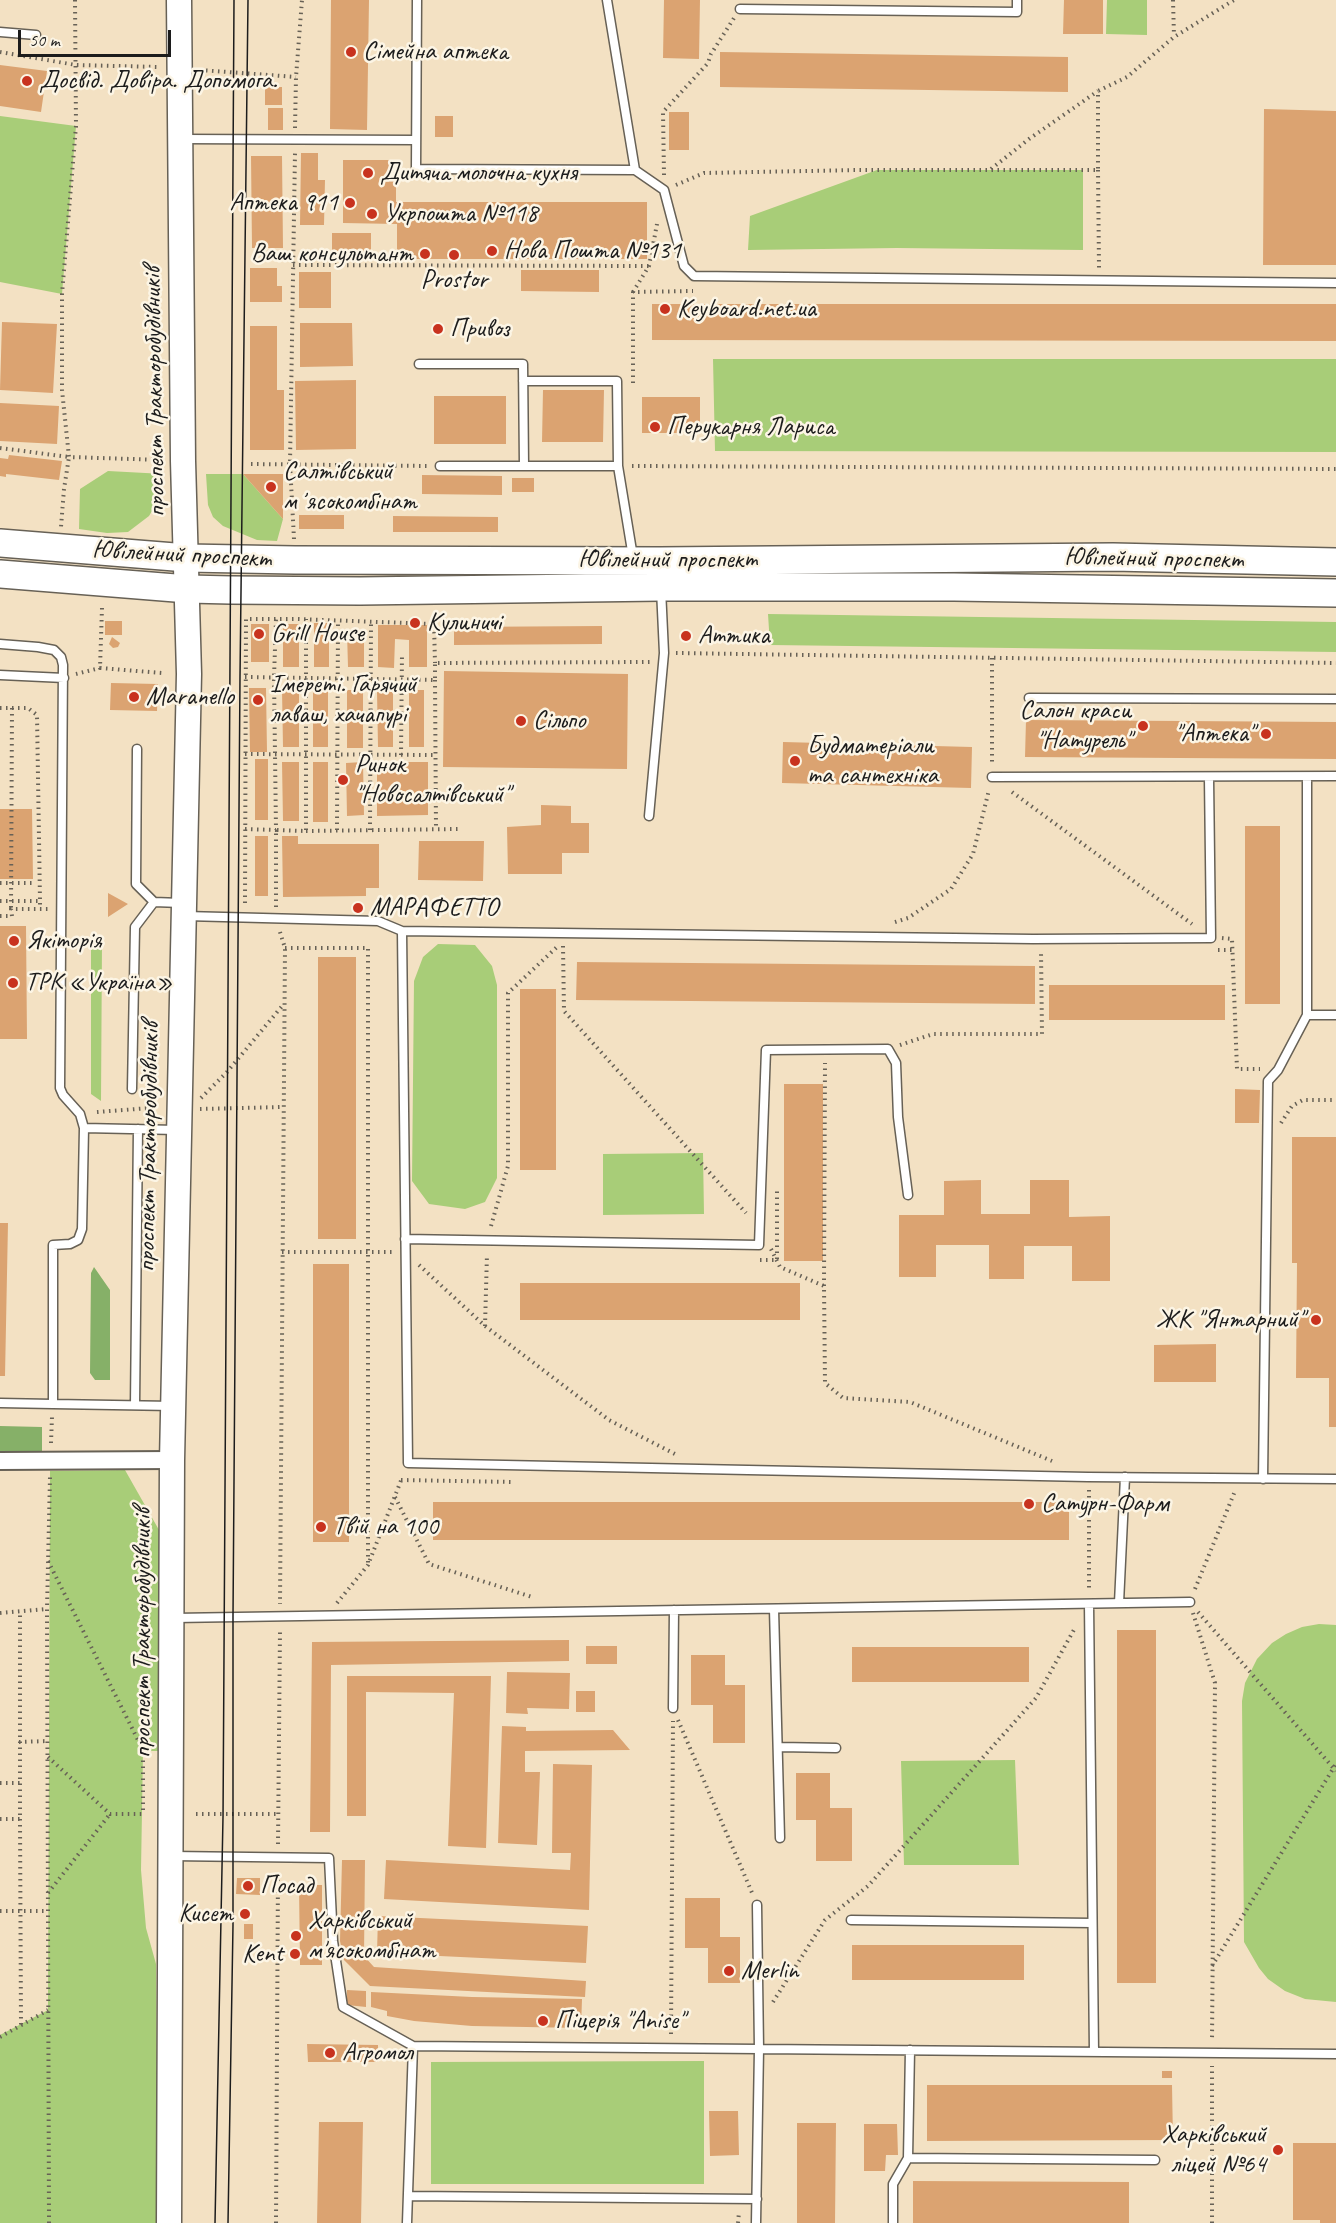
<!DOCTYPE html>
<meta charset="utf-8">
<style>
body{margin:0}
#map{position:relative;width:1336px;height:2223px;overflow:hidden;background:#f3e1c3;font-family:Caveat,sans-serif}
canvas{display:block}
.scale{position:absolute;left:18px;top:30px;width:153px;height:27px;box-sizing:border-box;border:3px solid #1c1c1c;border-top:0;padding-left:8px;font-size:18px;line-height:21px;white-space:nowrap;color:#1c1c1c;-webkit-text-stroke:4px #fcf5e5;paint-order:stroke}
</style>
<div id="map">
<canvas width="1336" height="2223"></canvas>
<div class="scale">50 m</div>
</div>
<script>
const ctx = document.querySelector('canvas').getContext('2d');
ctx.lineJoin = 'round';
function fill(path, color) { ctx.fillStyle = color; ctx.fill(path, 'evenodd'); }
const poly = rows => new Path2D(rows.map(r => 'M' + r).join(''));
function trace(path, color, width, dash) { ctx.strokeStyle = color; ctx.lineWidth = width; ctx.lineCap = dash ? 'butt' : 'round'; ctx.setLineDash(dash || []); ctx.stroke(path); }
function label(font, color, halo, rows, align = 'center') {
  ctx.font = font + ' Caveat,sans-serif'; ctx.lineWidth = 5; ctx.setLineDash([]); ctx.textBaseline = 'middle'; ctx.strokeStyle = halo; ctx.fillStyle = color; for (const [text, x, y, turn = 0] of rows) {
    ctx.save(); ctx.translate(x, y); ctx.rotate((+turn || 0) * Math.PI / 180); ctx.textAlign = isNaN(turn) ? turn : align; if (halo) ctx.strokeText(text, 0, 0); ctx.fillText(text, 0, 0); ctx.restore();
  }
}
fill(poly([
 [1107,0,1147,0,1147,35,1106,34],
 [0,116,76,126,62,294,0,282],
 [877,170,1083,170,1083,250,897,248,748,250,750,216],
 [713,359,1336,359,1336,452,715,451],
 [108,471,164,474,158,501,149,516,128,532,107,533,79,529,80,489],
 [206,474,243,474,283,519,277,541,257,540,223,526,213,517,208,505],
 [768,614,1336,622,1336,652,770,645],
 [98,941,102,941,101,1101,91,1094,91,950],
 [438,944,475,945,492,966,497,985,497,1178,485,1202,465,1209,429,1204,412,1181,414,981,423,957],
 [703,1153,704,1214,603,1215,603,1154],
 [125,1470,159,1530,160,1751,143,1751,141,1870,146,1928,156,1964,158,2223,0,2223,0,2035,48,2010,50,1471],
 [1319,1624,1336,1625,1336,2002,1305,1999,1285,1991,1268,1979,1259,1968,1244,1942,1242,1701,1245,1683,1257,1659,1272,1643,1286,1634,1302,1627],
 [1015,1760,1019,1865,904,1865,901,1761],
 [704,2061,704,2184,431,2184,431,2062]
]), '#a8cd78');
fill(poly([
 [94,1267,110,1290,110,1380,95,1380,90,1373,91,1273],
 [0,1426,42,1427,42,1454,0,1454]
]), '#86b068');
fill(poly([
 [331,0,369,0,367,130,330,129],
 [664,0,700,0,699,59,663,58],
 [1064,0,1103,0,1103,34,1063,34],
 [720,52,1068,57,1068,92,720,87],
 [0,65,47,71,41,112,0,106],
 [265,87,282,87,282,105,265,105],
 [268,108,283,108,283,130,268,130],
 [1264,109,1336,111,1336,265,1263,265],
 [669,112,689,112,689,150,669,150],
 [435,116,453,116,453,137,435,137],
 [301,153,318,153,318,180,325,180,324,225,300,225],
 [251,156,282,156,283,248,252,248],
 [343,160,396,160,396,202,647,202,647,259,397,259,397,224,343,223],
 [332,233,371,233,371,260,332,260],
 [250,268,277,268,277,286,282,286,282,302,250,302],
 [521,270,599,270,599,292,521,291],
 [299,272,331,272,331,308,299,308],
 [652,304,1336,304,1336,341,652,340],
 [2,322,57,324,53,393,0,390],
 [300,323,352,323,353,366,300,367],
 [250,326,277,326,277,390,284,390,284,450,250,450],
 [356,380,356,449,296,450,295,381],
 [543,390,604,390,603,442,542,442],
 [434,396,506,396,506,444,434,444],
 [642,397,700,397,700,433,642,433],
 [0,403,59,406,57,444,0,441],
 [9,455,62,461,59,480,6,474,6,477,0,476,0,458,8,459],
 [243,474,283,474,283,519],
 [422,475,502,476,502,495,422,494],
 [512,478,534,478,534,492,512,492],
 [299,515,344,515,344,529,299,529],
 [393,516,498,517,498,532,393,532],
 [105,621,122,621,122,635,105,635],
 [314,623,329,623,329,667,314,667],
 [251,624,269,624,269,662,251,662],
 [283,624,299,624,299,667,283,667],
 [378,625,427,625,427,667,409,667,409,640,395,639,394,668,378,667],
 [602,626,602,644,454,645,454,627],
 [347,632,364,632,364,667,348,667],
 [112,637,120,643,118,647,113,648,109,644],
 [444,671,628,674,627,769,443,767],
 [111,683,158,684,157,711,110,710],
 [249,688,266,688,267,752,250,752],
 [282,689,299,689,299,747,283,747],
 [313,689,328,689,328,747,313,747],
 [347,690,363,690,363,748,347,748],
 [409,690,424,690,424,747,409,747],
 [377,691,393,691,393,747,378,747],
 [1026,720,1336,722,1336,759,1025,757],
 [783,742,972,747,971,788,782,783],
 [255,759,268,759,268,820,255,820],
 [282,762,299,762,299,821,283,821],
 [313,762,328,762,328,822,313,822],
 [363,762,364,815,347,816,346,763],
 [377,762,428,762,428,815,377,816],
 [541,805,571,806,571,823,589,823,589,853,562,853,562,874,508,874,507,827,541,825],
 [0,809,32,809,33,879,0,879],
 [1245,826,1280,826,1280,1004,1245,1004],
 [255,836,268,836,268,896,255,896],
 [282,836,298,836,298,844,379,844,379,888,366,888,366,896,283,897],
 [419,841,484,841,483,881,418,880],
 [108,893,128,904,108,917],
 [0,926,26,926,27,1039,0,1039],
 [318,957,356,957,356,1239,318,1239],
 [577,962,1035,966,1035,1004,576,1000],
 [1049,985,1225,985,1225,1020,1049,1020],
 [520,989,556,989,556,1170,520,1170],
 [784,1084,823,1084,823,1261,784,1261],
 [1235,1089,1260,1090,1259,1123,1235,1123],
 [1292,1137,1336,1137,1336,1427,1329,1427,1329,1378,1296,1378,1297,1263,1292,1263],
 [981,1180,981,1214,1030,1214,1030,1180,1069,1180,1069,1217,1110,1216,1110,1281,1072,1281,1072,1246,1024,1246,1024,1279,989,1279,989,1245,936,1245,936,1277,899,1277,899,1215,944,1215,944,1181],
 [0,1223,8,1223,5,1376,0,1376],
 [313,1264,349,1264,349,1542,313,1542],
 [520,1283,800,1283,800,1320,520,1320],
 [1216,1344,1216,1382,1154,1382,1154,1345],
 [433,1502,1069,1502,1069,1540,433,1540],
 [1117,1630,1156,1630,1156,1983,1117,1983],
 [569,1640,569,1661,331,1665,330,1832,310,1832,312,1642],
 [586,1646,617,1646,617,1664,586,1664],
 [852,1647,1029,1647,1029,1682,852,1682],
 [691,1655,725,1655,725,1685,745,1685,745,1743,713,1743,713,1705,691,1705],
 [507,1672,570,1673,569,1709,527,1708,528,1714,506,1713],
 [347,1676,491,1676,486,1848,448,1846,454,1693,366,1692,366,1816,347,1816],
 [576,1691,595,1691,595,1712,576,1712],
 [502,1726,526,1727,526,1731,613,1730,630,1750,525,1751,525,1772,540,1772,537,1845,498,1843],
 [553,1764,592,1765,589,1910,384,1899,386,1860,570,1870,571,1853,552,1853],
 [796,1773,830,1773,830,1808,852,1808,852,1861,816,1861,816,1820,796,1820],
 [342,1860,365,1860,364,1956,374,1967,586,1981,585,1997,370,1986,344,1960,340,1941],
 [237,1878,260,1878,260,1895,236,1894],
 [299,1885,322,1885,322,1965,300,1965],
 [685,1898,720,1898,720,1937,740,1937,740,1983,708,1983,708,1948,685,1948],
 [378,1916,588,1926,586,1963,377,1953],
 [244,1924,253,1924,253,1939,244,1939],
 [852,1945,1024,1945,1024,1980,852,1980],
 [347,1990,366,1991,366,2007,347,2005],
 [371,1992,472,1997,582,1999,581,2028,472,2026,414,2021,387,2016,387,2011,371,2007],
 [307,2044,378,2045,378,2062,308,2062],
 [1162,2071,1172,2071,1172,2078,1162,2078],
 [927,2085,1172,2085,1173,2140,927,2141],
 [709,2111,738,2111,739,2155,710,2156],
 [319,2122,363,2122,361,2223,317,2223],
 [797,2123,836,2123,835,2223,797,2223],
 [864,2124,897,2124,898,2155,886,2155,885,2171,864,2171],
 [1293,2143,1336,2143,1336,2223,1320,2223,1320,2220,1293,2220],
 [913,2181,1129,2182,1129,2223,913,2223]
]), '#dba371');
const lane = poly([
 [417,0,416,169,635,170,664,190,684,266,694,276,1336,283],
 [607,0,635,170],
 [740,9,1017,12,1017,0],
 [0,32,36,35],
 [182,139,416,140],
 [419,364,523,364,524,466],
 [523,381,617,381,618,466,633,557],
 [440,466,618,466],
 [0,644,38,647,54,650,61,657,63,665,60,1088,63,1095,80,1114,84,1128,177,1130],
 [0,675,64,678],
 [1029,698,1336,699],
 [137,749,136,884,154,902,181,903],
 [992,777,1336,776],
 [1307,777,1307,1015],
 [649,816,664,653,661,589],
 [185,916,378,921,402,931,1033,939,1211,938,1209,778],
 [402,931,408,1463,1088,1477,1336,1479],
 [132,1089,135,927,154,902],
 [405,1239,759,1245,766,1050,888,1049,896,1063,898,1117,908,1195],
 [0,1403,53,1404,53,1245,70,1244,78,1240,82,1229,84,1128],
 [53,1404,173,1406],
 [135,1405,138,1129],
 [1263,1479,1268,1081,1278,1070,1307,1015,1336,1015],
 [1119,1603,1125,1477],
 [1089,1604,1094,2052],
 [774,1609,780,1838],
 [174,1618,1190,1602],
 [673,1708,674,1610],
 [779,1747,836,1748],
 [171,1856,329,1858,333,1941,343,2007,413,2046,1336,2054],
 [851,1920,1092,1923],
 [908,2158,1155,2160],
 [408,2196,757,2199],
 [407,2223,413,2046],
 [756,2223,759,2049,757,1905],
 [893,2223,893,2184,908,2158,910,2050]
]);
const street = poly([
 [0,1461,172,1460]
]);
const secondary = poly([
 [169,2223,172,1460,189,674,183,461,179,0]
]);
const primary = poly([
 [0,543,187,558,295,560,660,561,1113,557,1336,562],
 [0,574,188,589,231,590,360,591,661,587,954,587,1336,593]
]);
trace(lane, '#676156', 11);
trace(street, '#676156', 20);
trace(secondary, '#676156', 27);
trace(primary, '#676156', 30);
trace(poly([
 [75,0,76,126,62,294,62,390,69,457,162,460],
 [1173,0,1174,36],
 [0,52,76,65,160,67],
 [200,70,296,77],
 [295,128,296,77,302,0],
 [991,169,1029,139,1098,91],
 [1098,170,1099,268],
 [664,175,663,112,708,63,711,54,734,18],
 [676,185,704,173,859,170,1098,170,1098,91,1127,77,1174,37,1234,0],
 [293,265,649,266],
 [633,292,649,266,657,224],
 [633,383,633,292,693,291],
 [0,448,69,457,64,489,61,527],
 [251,464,427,466],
 [632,466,1336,469],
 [294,539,290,464,295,153],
 [102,608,100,668,162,673],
 [676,653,1336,663],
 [992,658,992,765],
 [76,674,100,668],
 [245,677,435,680,435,663,650,662],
 [435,680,436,829],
 [0,708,12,708,11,909],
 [12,708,28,708,37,715,40,901],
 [245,754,435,755],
 [401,755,402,653],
 [1012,792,1192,924],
 [245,829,276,830,274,678,276,619],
 [337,830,338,621],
 [370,830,371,622],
 [306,831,459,829],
 [0,883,35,883],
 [0,901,40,901,40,909],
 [245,903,246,619,297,619,434,624,435,663],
 [276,907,276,830,306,831,306,619],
 [0,916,12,916,11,909,50,909],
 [895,922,908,918,951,889,973,854,989,790],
 [280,932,285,948,280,1604],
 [1222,938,1232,939,1237,1069,1260,1069],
 [563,946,564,1011,746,1213],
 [285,948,368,948,368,1565],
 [1218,950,1232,950],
 [900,1045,933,1034,1042,1034,1041,951],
 [201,1098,227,1072,283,1005],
 [200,1109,283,1107],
 [97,1112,150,1108],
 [1281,1123,1292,1106,1303,1100,1336,1100],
 [491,1226,508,1166,508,993,558,946],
 [771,1249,780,1267,824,1286,825,1383,843,1398,910,1402,1052,1461],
 [282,1252,393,1252],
 [760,1260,777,1260,777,1188],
 [419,1265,485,1326,609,1420,675,1454],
 [824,1286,825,1063],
 [485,1326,487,1254],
 [51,1443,52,1417],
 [401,1480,512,1482],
 [1089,1490,1089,1591],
 [395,1497,429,1564,532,1597],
 [48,1561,143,1750,143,1814],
 [1195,1589,1235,1491],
 [337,1603,368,1565,402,1478],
 [1198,1612,1336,1771],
 [0,1613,47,1609],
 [1193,1613,1215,1683,1212,2041],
 [678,1720,753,1895],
 [19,1742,48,1741],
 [48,1757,110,1814,145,1814],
 [0,1783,20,1783,20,1612],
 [196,1814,278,1814],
 [0,1819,20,1819,20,1783],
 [20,1819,21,2026],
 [278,1844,280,1630],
 [48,1893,110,1814],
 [0,1911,48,1911],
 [1212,1966,1336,1764],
 [773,2002,825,1920,868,1886,1036,1698,1075,1628],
 [671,2034,673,1721],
 [0,2037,48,2010],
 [49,2223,47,1609,50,1477],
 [276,2223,278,1870],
 [738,2223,739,2212],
 [1212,2223,1212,2066]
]), '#676156', 4, [1.5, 4.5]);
trace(lane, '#fff', 8);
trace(street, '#fff', 16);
trace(secondary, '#fff', 24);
trace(primary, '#fff', 27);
trace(poly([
 [215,2223,223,1817,234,0],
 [228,2223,233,1925,233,1616,240,676,248,0]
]), '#1c1c1c', 1.5);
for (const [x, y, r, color] of [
 [351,52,6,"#c8321e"],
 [27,81,6,"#c8321e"],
 [368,173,6,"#c8321e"],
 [350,203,6,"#c8321e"],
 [372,214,6,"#c8321e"],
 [492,251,6,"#c8321e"],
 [425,254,6,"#c8321e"],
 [454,255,6,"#c8321e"],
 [665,309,6,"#c8321e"],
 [438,329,6,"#c8321e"],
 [655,427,6,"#c8321e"],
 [271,487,6,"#c8321e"],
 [415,623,6,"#c8321e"],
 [259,634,6,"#c8321e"],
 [686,636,6,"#c8321e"],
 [134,697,6,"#c8321e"],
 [258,700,6,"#c8321e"],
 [521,721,6,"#c8321e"],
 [1143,726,6,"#c8321e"],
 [1266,734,6,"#c8321e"],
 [795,761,6,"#c8321e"],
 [343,780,6,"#c8321e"],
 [358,908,6,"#c8321e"],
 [14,941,6,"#c8321e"],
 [13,983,6,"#c8321e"],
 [1316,1320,6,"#c8321e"],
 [1029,1504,6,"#c8321e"],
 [321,1527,6,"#c8321e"],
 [248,1886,6,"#c8321e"],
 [245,1914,6,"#c8321e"],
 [296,1936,6,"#c8321e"],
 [295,1954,6,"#c8321e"],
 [729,1971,6,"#c8321e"],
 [543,2021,6,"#c8321e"],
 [330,2053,6,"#c8321e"],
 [1278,2150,6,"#c8321e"]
]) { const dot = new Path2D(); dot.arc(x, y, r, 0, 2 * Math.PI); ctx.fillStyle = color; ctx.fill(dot); trace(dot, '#fcf5e5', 2); }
label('26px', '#1c1c1c', '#fcf5e5', [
 ["Сімейна аптека",363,52],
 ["Досвід. Довіра. Допомога.",39,81],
 ["Дитяча молочна кухня",380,173],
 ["Аптека 911",338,203,"right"],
 ["Укрпошта №118",384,214],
 ["Нова Пошта №131",504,251],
 ["Ваш консультант",413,254,"right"],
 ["Prostor",454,280,"center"],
 ["Keyboard.net.ua",677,309],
 ["Привоз",450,329],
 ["Перукарня Лариса",667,427],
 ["Салтівський",283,472],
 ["мʼясокомбінат",283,502],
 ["Кулиничі",427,623],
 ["Grill House",271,634],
 ["Аттика",698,636],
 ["Імереті. Гарячий",270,685],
 ["лаваш, хачапурі",270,715],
 ["Maranello",146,697],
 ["Салон краси",1131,711,"right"],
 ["\"Натурель\"",1131,741,"right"],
 ["Сільпо",533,721],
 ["\"Аптека\"",1254,734,"right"],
 ["Будматеріали",807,746],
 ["та сантехніка",807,776],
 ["Ринок",355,765],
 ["\"Новосалтівський\"",355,795],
 ["МАРАФЕТТО",370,908],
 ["Якіторія",26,941],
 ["ТРК «Україна»",25,983],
 ["ЖК \"Янтарний\"",1304,1320,"right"],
 ["Сатурн-Фарм",1041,1504],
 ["Твій на 100",333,1527],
 ["Посад",260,1886],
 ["Кисет",233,1914,"right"],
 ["Харківський",308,1921],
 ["м'ясокомбінат",308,1951],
 ["Kent",283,1954,"right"],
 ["Merlin",741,1971],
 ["Піцерія \"Anise\"",555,2021],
 ["Агромол",342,2053],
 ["Харківський",1266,2135,"right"],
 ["ліцей №64",1266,2165,"right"]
], 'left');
label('26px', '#1c1c1c', '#fcf5e5', [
 ["проспект Тракторобудівників",155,392,-91],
 ["Ювілейний проспект",182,555,3],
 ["Ювілейний проспект",1154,559,1],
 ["Ювілейний проспект",668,560],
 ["проспект Тракторобудівників",149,1147,-89],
 ["проспект Тракторобудівників",143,1633,-90]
]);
</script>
